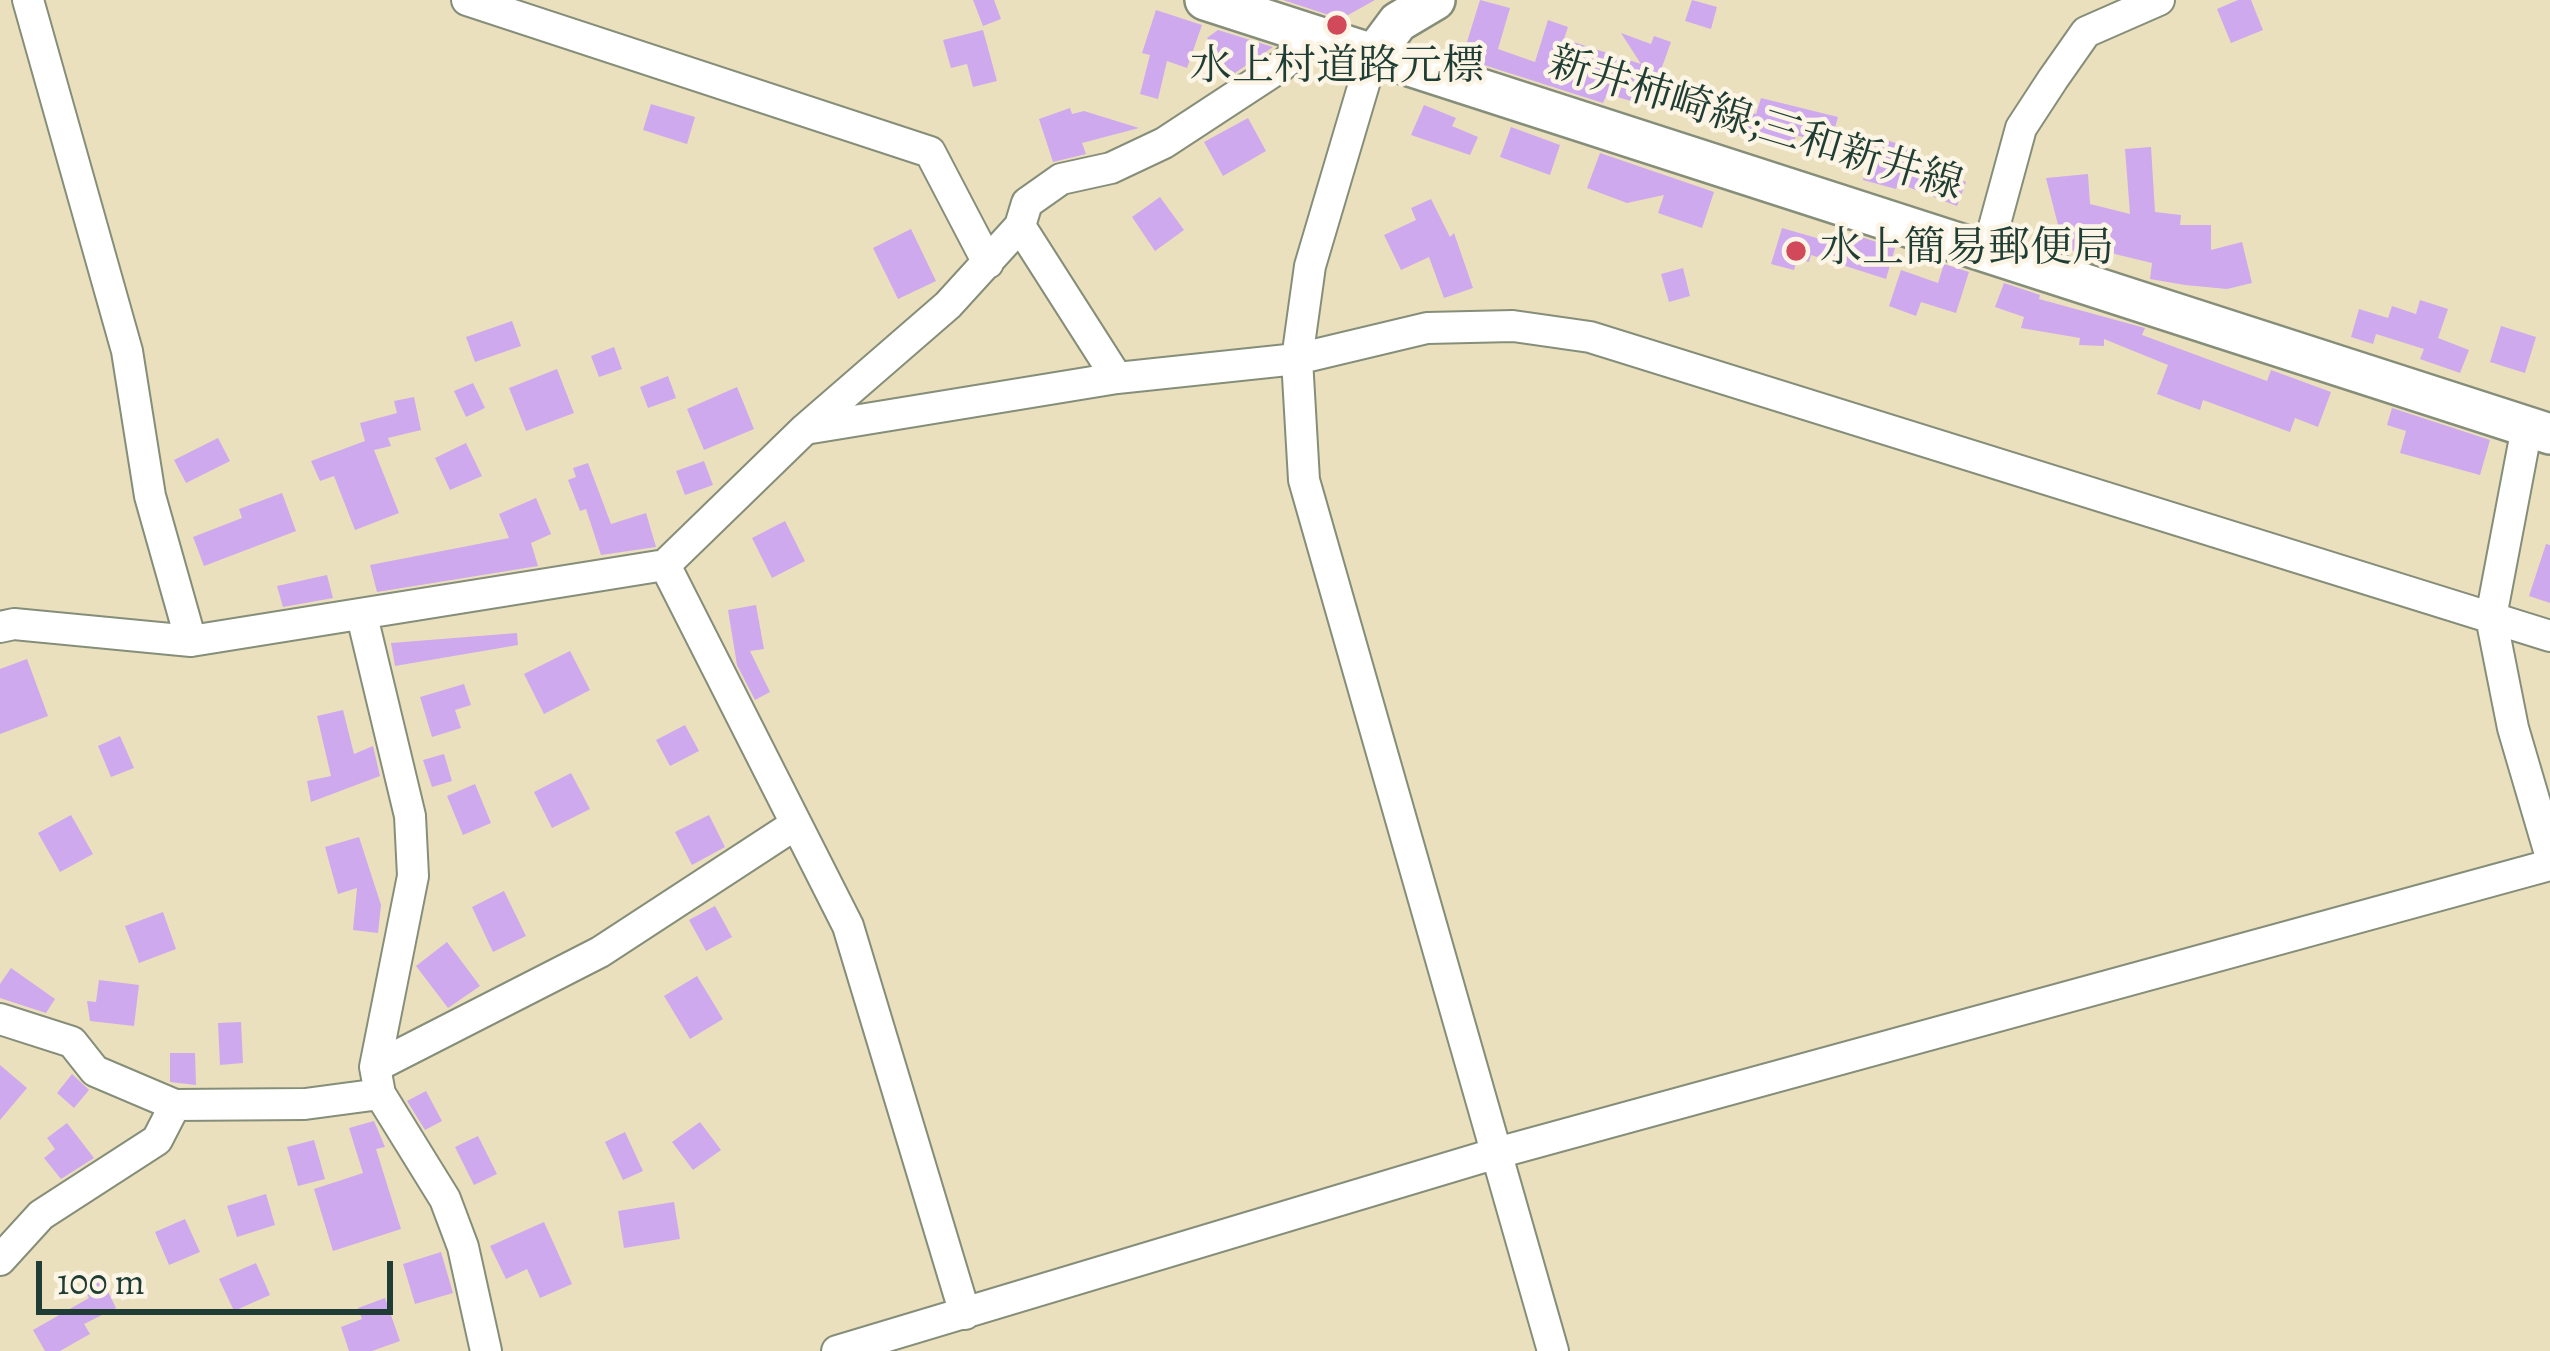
<!DOCTYPE html>
<meta charset="utf-8">
<style>
body{margin:0}
#map{position:relative;width:2550px;height:1351px;overflow:hidden;background:#ebe0be;font-family:Alegreya,serif}
canvas{display:block}
.scale{position:absolute;left:36px;top:1261px;width:357px;height:54px;box-sizing:border-box;border:6px solid #1f3d34;border-top:0;padding-left:15px;font-size:36px;line-height:42px;white-space:nowrap;color:#1f3d34;-webkit-text-stroke:9px #fcf5e5;paint-order:stroke}
</style>
<div id="map">
<canvas width="2550" height="1351"></canvas>
<div class="scale">100 m</div>
</div>
<script>
const ctx = document.querySelector('canvas').getContext('2d');
ctx.lineJoin = 'round';
function fill(path, color) { ctx.fillStyle = color; ctx.fill(path, 'evenodd'); }
const poly = rows => new Path2D(rows.map(r => 'M' + r).join(''));
function trace(path, color, width, dash) { ctx.strokeStyle = color; ctx.lineWidth = width; ctx.lineCap = dash ? 'butt' : 'round'; ctx.setLineDash(dash || []); ctx.stroke(path); }
function label(font, color, halo, rows, align = 'center') {
  ctx.font = font + ' Alegreya,"Noto Serif JP",serif'; ctx.lineWidth = 9; ctx.setLineDash([]); ctx.textBaseline = 'middle'; ctx.strokeStyle = halo; ctx.fillStyle = color; for (const [text, x, y, turn = 0] of rows) {
    ctx.save(); ctx.translate(x, y); ctx.rotate((+turn || 0) * Math.PI / 180); ctx.textAlign = isNaN(turn) ? turn : align; if (halo) ctx.strokeText(text, 0, 0); ctx.fillText(text, 0, 0); ctx.restore();
  }
}
fill(poly([
 [973,0,994,0,1001,19,983,26],
 [1283,0,1375,0,1341,19],
 [1480,0,1510,8,1498,49,1535,62,1548,20,1568,27,1564,39,1641,64,1621,33,1651,44,1654,36,1671,42,1648,106,1607,94,1603,103,1462,58],
 [1692,0,1717,7,1711,29,1685,21],
 [2238,0,2251,0,2263,30,2231,43,2217,9],
 [1156,10,1202,25,1187,68,1167,61,1158,99,1140,94,1150,55,1142,53],
 [983,30,997,81,973,87,967,64,951,68,943,40],
 [1218,30,1273,47,1232,75,1207,38],
 [1761,98,1838,117,1830,145,1796,135,1792,151,1733,134,1740,110,1756,114],
 [651,104,695,117,687,144,643,130],
 [1424,105,1456,118,1452,126,1478,137,1470,155,1411,135],
 [1070,108,1072,114,1084,111,1139,128,1082,143,1086,154,1053,162,1039,119],
 [1248,118,1266,151,1223,176,1204,142],
 [1511,127,1560,145,1550,175,1500,157],
 [1876,137,1909,147,1905,158,1966,182,1957,206,1898,183,1896,189,1863,180],
 [2151,147,2155,212,2181,215,2180,225,2211,225,2211,250,2242,242,2252,283,2227,289,2185,285,2150,279,2152,263,2090,248,2065,252,2046,178,2088,174,2090,204,2130,214,2125,149],
 [1600,153,1714,192,1702,228,1658,213,1664,195,1627,203,1587,188],
 [1160,197,1184,230,1155,251,1132,217],
 [1431,199,1450,237,1454,233,1473,288,1444,298,1429,257,1401,270,1384,235,1416,220,1411,208],
 [1782,228,1848,247,1852,234,1895,248,1886,279,1811,255,1809,262,1797,259,1794,270,1771,264],
 [911,229,936,281,898,299,873,248],
 [1944,264,1969,272,1956,313,1921,302,1916,316,1889,306,1901,270,1938,283],
 [1683,268,1690,296,1669,302,1661,274],
 [2004,283,2040,295,2039,299,2145,328,2142,335,2267,381,2271,370,2331,392,2318,427,2295,418,2290,432,2203,400,2200,410,2157,394,2168,365,2104,339,2104,346,2079,345,2080,338,2021,328,2024,317,1995,307],
 [2420,300,2448,309,2438,338,2469,350,2460,373,2420,359,2424,349,2376,334,2373,344,2351,337,2359,309,2388,318,2392,306,2416,314],
 [512,321,521,346,475,362,466,337],
 [2501,326,2536,337,2525,373,2490,362],
 [614,347,622,369,599,377,591,356],
 [557,369,574,413,526,431,509,388],
 [668,376,676,398,648,408,640,387],
 [473,383,485,408,466,417,454,391],
 [737,387,754,429,704,450,687,409],
 [414,397,421,430,388,438,391,446,374,450,399,513,355,530,334,476,320,481,311,461,365,441,360,423,397,413,394,401],
 [2392,408,2490,440,2480,475,2400,453,2406,431,2387,425],
 [218,438,230,461,186,483,174,460],
 [466,443,482,476,450,490,435,458],
 [704,461,713,485,685,495,676,471],
 [588,463,611,524,646,513,656,547,601,555,586,509,580,511,568,480,576,477,573,468],
 [282,493,296,531,204,566,193,537,242,518,239,509],
 [536,498,551,534,531,543,538,566,377,592,370,565,509,538,499,514],
 [785,521,805,561,772,578,752,538],
 [2546,544,2550,545,2550,603,2529,596],
 [327,575,333,598,283,607,277,586],
 [756,605,764,649,750,651,770,692,755,700,737,665,728,610],
 [517,633,518,645,395,666,391,643],
 [570,651,590,690,544,714,524,674],
 [27,659,48,716,0,734,0,669],
 [464,684,471,705,455,710,461,728,432,737,420,697],
 [343,710,354,754,373,746,380,776,311,802,307,781,331,776,317,716],
 [685,725,699,751,670,766,656,740],
 [120,736,134,768,111,777,98,746],
 [444,754,452,781,432,787,423,760],
 [571,773,590,809,552,828,534,792],
 [475,784,491,823,463,835,447,796],
 [71,815,93,854,60,872,38,833],
 [709,815,725,847,692,865,675,832],
 [359,837,381,905,378,933,353,930,357,888,338,894,325,847],
 [504,891,526,936,493,952,472,907],
 [715,906,732,937,706,951,689,920],
 [163,912,176,949,139,963,125,926],
 [447,942,480,986,448,1008,416,966],
 [11,968,55,999,46,1013,0,998,0,984],
 [697,976,723,1019,690,1039,664,996],
 [99,980,139,985,134,1026,90,1021,87,1001,96,1002],
 [241,1022,243,1063,220,1065,218,1023],
 [170,1053,195,1053,196,1085,170,1082],
 [0,1065,27,1088,0,1120],
 [72,1074,89,1090,74,1108,57,1093],
 [426,1091,442,1121,425,1130,407,1101],
 [374,1121,385,1147,376,1149,401,1229,333,1251,314,1189,363,1173,349,1128],
 [700,1122,721,1150,693,1170,672,1142],
 [67,1123,94,1158,61,1179,44,1158,55,1149,47,1138],
 [625,1132,643,1171,623,1180,605,1142],
 [478,1136,497,1174,474,1185,455,1147],
 [314,1140,325,1179,298,1186,287,1147],
 [266,1194,275,1225,237,1237,227,1206],
 [674,1202,680,1239,624,1248,618,1211],
 [185,1219,200,1252,169,1265,155,1232],
 [544,1222,572,1284,540,1298,527,1269,506,1279,490,1246],
 [441,1252,453,1293,415,1304,403,1264],
 [256,1263,270,1295,234,1311,219,1279],
 [100,1275,116,1308,84,1324,90,1334,60,1351,45,1351,33,1330,89,1298,82,1283],
 [385,1298,400,1341,372,1351,349,1351,341,1327,362,1319,358,1308]
]), '#cea9ed');
const minor = poly([
 [28,0,127,351,150,496,191,641],
 [467,0,930,152,988,263],
 [1372,57,1310,266,1297,359,1304,480,1553,1351],
 [1020,226,1117,378],
 [1988,249,2021,128,2053,79,2086,32,2159,0],
 [2527,427,2491,617,2513,728,2550,854],
 [805,429,1117,378,1297,359,1427,328,1513,326,1590,337,2550,636],
 [665,565,848,926,965,1314],
 [362,616,410,816,413,876,375,1067,380,1094,445,1199,463,1247,486,1351],
 [0,627,14,624,191,641,665,565,805,429,948,305,1020,226,1027,203,1061,179,1111,168,1164,143,1280,67,1317,35],
 [0,1019,72,1042,95,1071,175,1105,305,1104,380,1094],
 [375,1067,600,952,796,824],
 [0,1260,41,1215,157,1140,175,1105],
 [837,1351,1497,1153,2550,865]
]);
const major = poly([
 [1205,0,2550,434],
 [1372,57,1398,22,1435,0]
]);
trace(minor, '#858e79', 34);
trace(major, '#858e79', 44);
trace(minor, '#fff', 30);
trace(major, '#fff', 39);
for (const [x, y, r, color] of [
 [1337,25,12,"#d1495b"],
 [1796,251,12,"#d1495b"]
]) { const dot = new Path2D(); dot.arc(x, y, r, 0, 2 * Math.PI); ctx.fillStyle = color; ctx.fill(dot); trace(dot, '#fcf5e5', 4.5); }
label('42px', '#1f3d34', '#fcf5e5', [
 ["水上村道路元標",1337,69],
 ["水上簡易郵便局",1820,251,"left"]
]);
label('42px', '#1f3d34', '#fcf5e5', [
 ["新井柿崎線;三和新井線",1755,126,17]
]);
</script>
